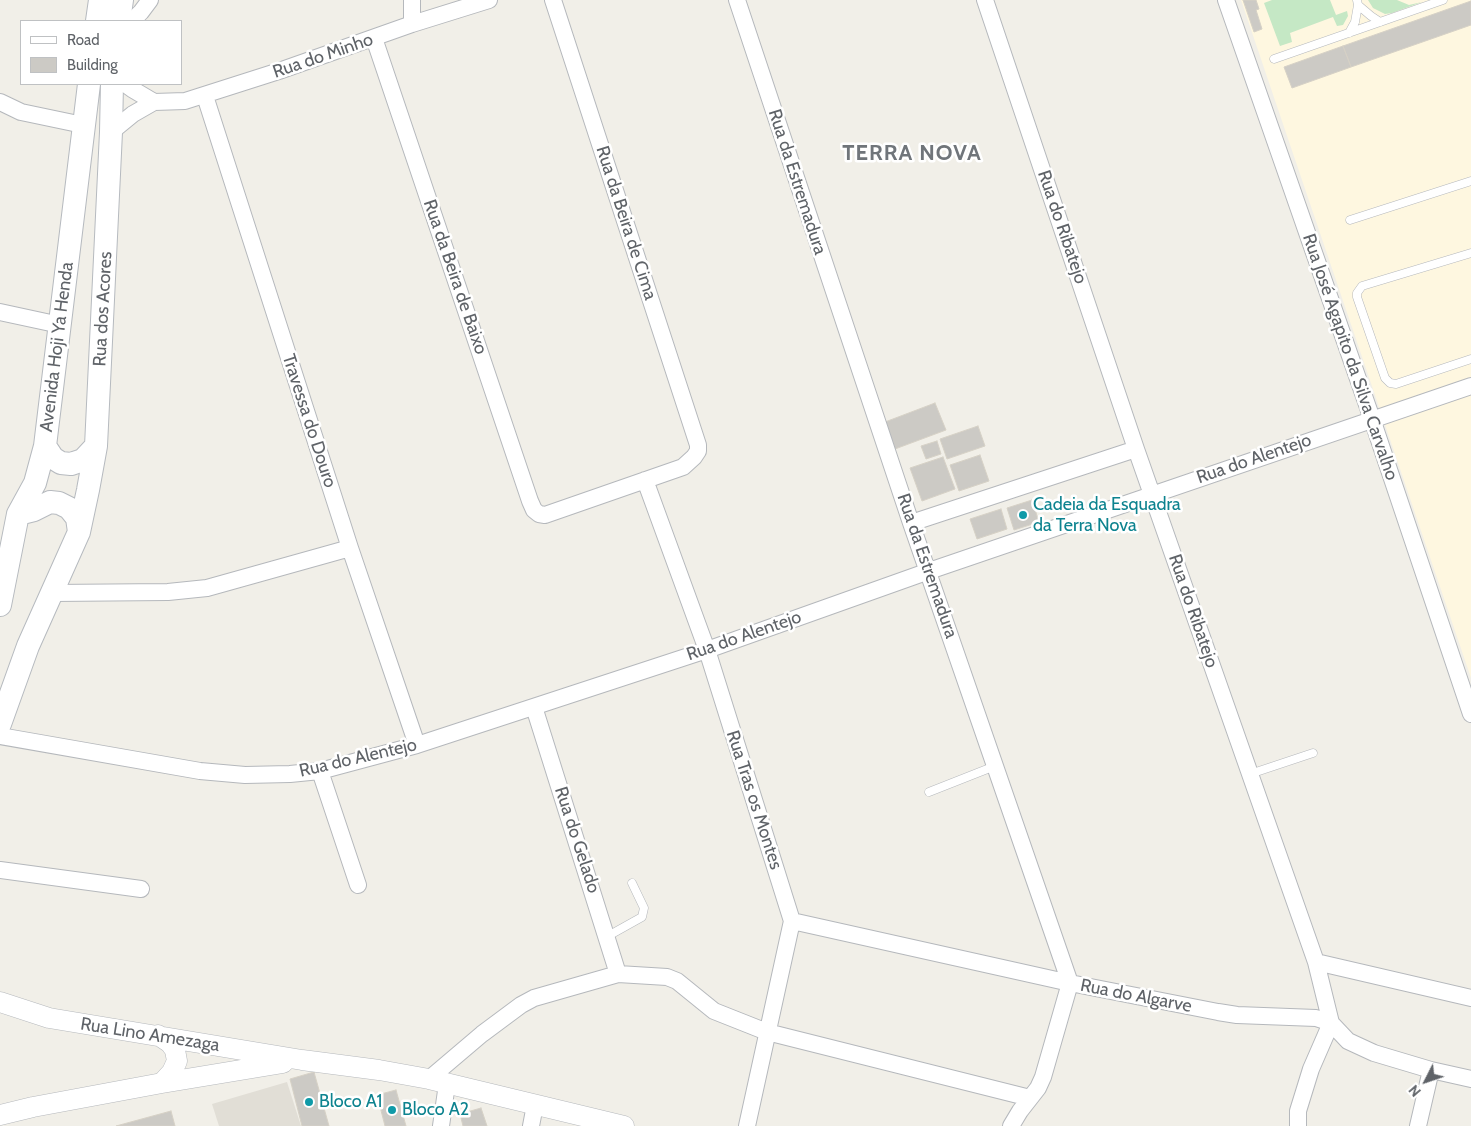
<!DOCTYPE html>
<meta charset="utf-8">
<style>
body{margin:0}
#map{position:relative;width:1471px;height:1126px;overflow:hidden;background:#f1efe8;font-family:Cabin,sans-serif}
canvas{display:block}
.legend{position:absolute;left:20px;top:20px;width:162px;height:65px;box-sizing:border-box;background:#fff;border:1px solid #bfc1c3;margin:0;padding:6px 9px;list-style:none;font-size:15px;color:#5f6368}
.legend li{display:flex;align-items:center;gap:10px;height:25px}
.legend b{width:25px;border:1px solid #bfc1c3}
.north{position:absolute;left:1401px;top:1056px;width:50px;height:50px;-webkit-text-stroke:4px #fff;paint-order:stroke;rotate:229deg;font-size:14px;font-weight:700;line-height:20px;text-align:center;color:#5f6368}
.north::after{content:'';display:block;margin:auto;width:18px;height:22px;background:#5f6368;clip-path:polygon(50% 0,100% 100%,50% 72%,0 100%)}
</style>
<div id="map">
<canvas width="1471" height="1126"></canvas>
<ul class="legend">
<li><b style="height:6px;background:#fff"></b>Road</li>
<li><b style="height:14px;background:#cccac5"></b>Building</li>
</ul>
<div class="north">N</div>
</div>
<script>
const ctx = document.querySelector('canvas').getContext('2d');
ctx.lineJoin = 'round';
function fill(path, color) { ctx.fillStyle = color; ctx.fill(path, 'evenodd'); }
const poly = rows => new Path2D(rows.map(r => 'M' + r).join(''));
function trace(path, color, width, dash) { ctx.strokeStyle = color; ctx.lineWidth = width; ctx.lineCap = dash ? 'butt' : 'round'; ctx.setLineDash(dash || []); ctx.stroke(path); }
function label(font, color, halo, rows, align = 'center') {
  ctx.font = font + ' Cabin,sans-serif'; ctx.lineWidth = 5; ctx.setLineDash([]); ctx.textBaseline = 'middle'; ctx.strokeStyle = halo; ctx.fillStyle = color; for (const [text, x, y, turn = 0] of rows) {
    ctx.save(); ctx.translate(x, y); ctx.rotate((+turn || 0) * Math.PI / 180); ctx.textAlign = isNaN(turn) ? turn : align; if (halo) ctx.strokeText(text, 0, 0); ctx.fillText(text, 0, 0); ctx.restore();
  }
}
fill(poly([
 [1241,0,1471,0,1471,678,1283,124]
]), '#fef7e0');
fill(poly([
 [287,1082,301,1126,219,1126,212,1104]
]), '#e1ded6');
fill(poly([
 [1272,0,1330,0,1336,15,1347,11,1348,16,1343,25,1337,26,1333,17,1290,33,1292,42,1280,46,1264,3],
 [1368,0,1397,0,1409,5,1422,2,1392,13,1385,14,1373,8]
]), '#c5e8c5');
const building = poly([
 [1243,0,1256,0,1259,9,1256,10,1262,29,1254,32,1243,0],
 [1471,1,1471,25,1351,67,1343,46,1471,1],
 [1343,46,1351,67,1292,88,1284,67,1343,46],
 [935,403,946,430,895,449,885,422,935,403],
 [978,426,985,446,947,459,940,439,978,426],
 [937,441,941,454,926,459,921,446,937,441],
 [980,455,989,481,959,491,950,465,980,455],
 [943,457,955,489,922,501,910,468,943,457],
 [1032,500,1039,522,1014,530,1007,508,1032,500],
 [1001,509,1007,529,977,539,970,519,1001,509],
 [314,1072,329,1126,302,1126,290,1079,314,1072],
 [396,1090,406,1126,385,1126,377,1095,396,1090],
 [481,1108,487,1126,463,1126,460,1114,481,1108],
 [171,1111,175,1126,116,1126,171,1111]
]);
fill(building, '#cccac5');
trace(building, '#d6d1c6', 1);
const service = poly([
 [1357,0,1358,5,1371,16,1380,22],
 [1349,33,1355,22,1358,5],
 [1274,59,1443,0],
 [1350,220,1471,181],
 [1471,253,1362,286,1357,293,1357,297,1385,378,1390,383,1396,384,1471,359],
 [1250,774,1313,753],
 [929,792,995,766],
 [608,936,642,917,644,908,632,883]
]);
const minor = poly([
 [412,0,412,24],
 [737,0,911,523,1070,983,1043,1077,1038,1088,1020,1111,1011,1126],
 [985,0,1136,449,1316,962,1331,1023,1311,1069,1298,1111,1298,1126],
 [1226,0,1372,419,1471,714],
 [132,21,141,12,150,0],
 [374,38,530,501,534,510,539,514,545,515,683,467,694,457,698,451,698,445,553,0],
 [125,84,132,89,154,102,185,101,279,71,412,24,489,0],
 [205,96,350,548,417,745],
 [0,102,21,112,83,125],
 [111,132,133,114,154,102],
 [0,312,60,325],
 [645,480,707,650,792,921,747,1126],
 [911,523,1136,449],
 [52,593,168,592,207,588,350,548],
 [534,707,618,974],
 [0,736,200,771,245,775,290,774,320,771,417,745,707,650,929,571,1471,386],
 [320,771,358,885],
 [0,870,141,889],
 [792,921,1070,983,1218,1012,1237,1015,1316,1018,1331,1023,1348,1041,1374,1053,1431,1070,1471,1079],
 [1316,962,1471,998],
 [429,1079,482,1034,521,1005,534,998,618,974,667,977,677,981,714,1011,767,1032,1030,1098],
 [441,1126,447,1084],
 [531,1126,535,1105],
 [1418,1126,1431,1070]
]);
const tertiary = poly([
 [0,1002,49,1018,302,1060,379,1070,429,1079,624,1126],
 [158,1035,170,1043,175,1050,177,1061,172,1072,162,1083],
 [0,1115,33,1107,162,1083,283,1063]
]);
const secondary = poly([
 [97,21,100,0],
 [119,21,122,0],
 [45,446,53,458,61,463,71,464,83,460,96,446],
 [18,514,34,510,50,502,59,503,69,508,77,518,79,532],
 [0,605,18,514,35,483,45,446,89,84],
 [0,724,28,646,79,532,88,490,96,446,111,132,112,84]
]);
trace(service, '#b5b8bc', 9);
trace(minor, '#b5b8bc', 18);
trace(tertiary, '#b5b8bc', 21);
trace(secondary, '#b6babf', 24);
trace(service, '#fff', 8);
trace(minor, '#fff', 16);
trace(tertiary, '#fff', 20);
trace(secondary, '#fff', 22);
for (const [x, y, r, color] of [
 [1023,515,5,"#0f9aa8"],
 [309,1102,5,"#0f9aa8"],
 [392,1110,5,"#0f9aa8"]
]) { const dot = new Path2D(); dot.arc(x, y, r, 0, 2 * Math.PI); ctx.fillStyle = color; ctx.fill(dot); trace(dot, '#fff', 2); }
label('18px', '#5f6368', '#fff', [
 ["Rua do Minho",323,56,-19],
 ["Rua da Estremadura",797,182,72],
 ["Rua da Beira de Cima",626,223,72],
 ["Rua do Ribatejo",1062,227,71],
 ["Rua da Beira de Baixo",455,277,71],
 ["Rua dos Acores",103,309,-87],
 ["Avenida Hoji Ya Henda",57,347,-83],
 ["Rua José Agapito da Silva Carvalho",1350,357,71],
 ["Travessa do Douro",309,421,72],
 ["Rua do Alentejo",1254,459,-19],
 ["Rua da Estremadura",927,566,71],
 ["Rua do Ribatejo",1193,611,71],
 ["Rua do Alentejo",744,636,-19],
 ["Rua do Alentejo",358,758,-13],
 ["Rua Tras os Montes",754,800,72],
 ["Rua do Gelado",577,840,72],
 ["Rua do Algarve",1136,996,11],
 ["Rua Lino Amezaga",150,1035,9]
]);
label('18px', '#0d838f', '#fff', [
 ["Cadeia da Esquadra",1033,505],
 ["da Terra Nova",1033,526],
 ["Bloco A1",319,1102],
 ["Bloco A2",402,1110]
], 'left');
ctx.letterSpacing = '1px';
label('bold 22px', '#70757a', '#fff', [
 ["TERRA NOVA",912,154]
]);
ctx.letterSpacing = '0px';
</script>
